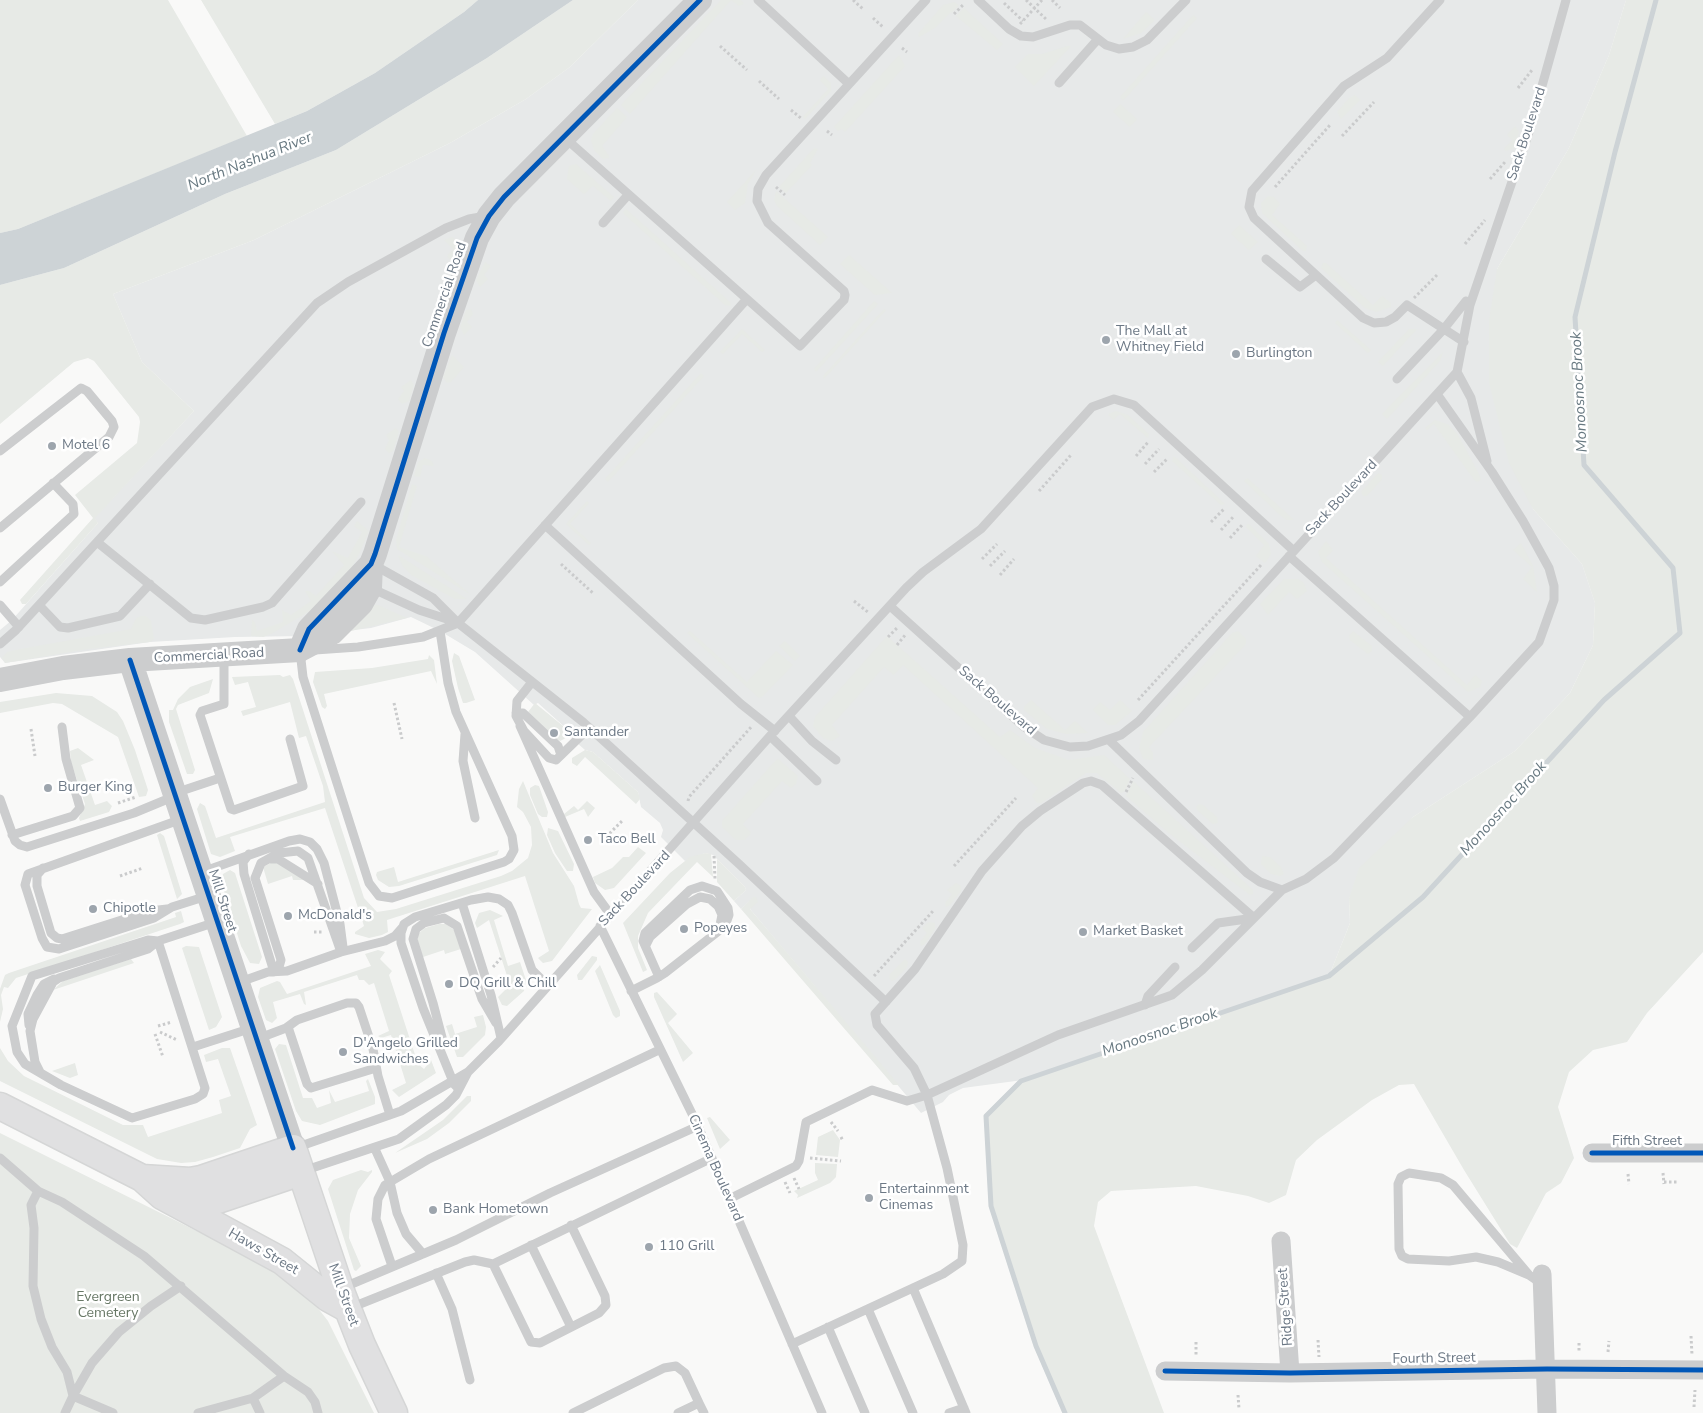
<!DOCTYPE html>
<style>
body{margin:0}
canvas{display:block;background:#f9f9f8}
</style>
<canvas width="1703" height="1413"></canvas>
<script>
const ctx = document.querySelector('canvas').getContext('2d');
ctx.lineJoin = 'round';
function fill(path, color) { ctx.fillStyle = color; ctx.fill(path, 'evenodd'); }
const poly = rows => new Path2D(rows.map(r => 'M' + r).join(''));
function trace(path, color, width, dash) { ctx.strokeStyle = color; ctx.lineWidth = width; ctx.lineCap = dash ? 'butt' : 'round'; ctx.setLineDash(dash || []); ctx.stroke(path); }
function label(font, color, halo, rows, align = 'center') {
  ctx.font = font + ' "Nunito Sans",sans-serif'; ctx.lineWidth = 5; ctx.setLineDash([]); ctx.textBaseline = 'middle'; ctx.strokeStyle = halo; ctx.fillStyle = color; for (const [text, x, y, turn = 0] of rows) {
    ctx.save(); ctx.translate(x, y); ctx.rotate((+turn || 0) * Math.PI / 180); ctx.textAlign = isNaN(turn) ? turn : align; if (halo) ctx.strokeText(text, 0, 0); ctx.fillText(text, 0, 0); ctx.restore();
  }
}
fill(poly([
 [638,0,1626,0,1609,55,1569,148,1497,269,1533,509,1582,564,1595,603,1593,645,1570,693,1515,751,1413,817,1349,898,1350,923,1329,976,1023,1080,963,1088,949,1095,943,1102,921,1113,750,909,753,898,741,909,734,901,746,890,745,887,713,855,705,853,685,861,661,837,663,830,660,823,641,807,638,792,593,752,585,750,568,735,568,730,538,703,534,705,475,652,440,631,411,617,371,628,305,636,235,637,150,642,5,663,0,657,0,630,12,620,98,523,94,518,194,411,142,362,113,294,254,240,450,143,526,99,570,67]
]), '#e7e9e9');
fill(poly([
 [0,0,168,0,247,136,18,229,0,233],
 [201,0,478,0,464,12,375,73,307,111,275,124],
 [573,0,638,0,570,67,526,99,450,143,254,240,113,294,142,362,194,411,95,518,98,523,26,604,22,604,20,600,93,518,75,495,137,443,140,422,139,417,94,361,88,358,74,362,0,424,0,285,64,268,225,194,336,150,487,58],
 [721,0,741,0,744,4,739,6,731,0,630,114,621,105],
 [1626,0,1703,0,1703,952,1647,1013,1627,1042,1593,1050,1569,1072,1558,1107,1574,1158,1561,1183,1546,1193,1517,1248,1510,1244,1464,1170,1414,1084,1399,1085,1372,1100,1317,1140,1296,1160,1286,1195,1269,1203,1248,1196,1196,1186,1111,1191,1098,1202,1094,1226,1164,1413,1065,1413,1036,1346,992,1211,986,1116,1021,1081,1329,976,1350,923,1349,898,1359,868,1413,817,1515,751,1570,693,1593,645,1595,603,1582,564,1533,509,1509,463,1489,383,1489,320,1497,269,1569,148,1609,55],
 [954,2,959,5,952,13,951,12,935,28,919,37,918,34,943,5],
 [964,8,1003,44,997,50,956,16],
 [1146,12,1154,19,1154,21,1141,33,1123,39],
 [1193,15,1197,18,1123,101,1120,97],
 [1067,46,1071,46,1034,86,1015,67,1028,54,1042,54],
 [899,55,905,66,845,132,842,129,838,131,834,127],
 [823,76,831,83,831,91,805,119,803,117,828,89,820,80],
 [1355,95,1360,100,1341,119,1337,112,1349,98],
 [1120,104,1137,119,1130,127,1113,112],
 [617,108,627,117,602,146,609,156,609,158,603,159,594,150,591,140,593,134],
 [1515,126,1519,132,1515,148,1506,151,1504,149,1512,140,1507,135],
 [814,148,818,149,810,163,812,165,786,193,779,187],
 [576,164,614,197,611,201,593,186,584,194,567,179,569,166],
 [756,170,748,184,745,203,735,210,727,202],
 [776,191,828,237,820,245,777,206,774,200],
 [1268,196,1274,197,1280,204,1272,215,1307,246,1306,251,1303,251,1262,213,1261,203],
 [626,209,730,302,731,306,725,305,624,214,623,212],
 [1239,225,1258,242,1249,250,1231,234],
 [452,237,458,242,458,247,454,259,451,261,447,256,453,249,444,240],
 [849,255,892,293,875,295,840,264],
 [485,262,491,266,484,275,488,279,480,287,476,280],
 [1323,263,1326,263,1373,305,1382,296,1391,303,1391,307,1376,312,1365,308,1321,268],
 [874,301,878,304,816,372,814,369],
 [471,309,473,314,467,322,472,327,464,335,460,327,466,310],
 [884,309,886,310,824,379,823,376],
 [1337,320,1371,350,1368,353,1335,323],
 [742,329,765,350,762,352,742,334,723,354,720,352],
 [1409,329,1417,329,1383,366,1378,362],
 [1443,352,1440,361,1387,419,1382,414],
 [452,355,464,367,451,382,447,383,443,377],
 [701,373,704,376,608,482,605,479],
 [411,380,414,385,409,401,402,404,398,399,404,391,401,387],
 [1116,411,1128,415,1149,434,1148,438,1120,414,1113,420,1108,414],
 [1435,420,1449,425,1458,435,1479,474,1481,479,1478,482,1475,481,1434,424,1427,430,1425,428],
 [396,428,399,432,393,451,389,453,385,449,389,440,386,435],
 [1173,457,1175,457,1225,504,1221,505,1172,461],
 [425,458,432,461,434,466,423,465,420,477,414,476,418,462],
 [1378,473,1382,475,1382,479,1367,496,1363,496,1361,492],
 [1247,478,1290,516,1294,520,1287,520,1281,516,1244,481],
 [412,484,417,486,399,547,426,556,471,595,397,549,396,540],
 [587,501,589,503,570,524,591,543,589,545,566,524],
 [357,521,369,531,360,552,351,569,320,605,271,634,263,637,251,636,252,620,255,622,257,631,283,622,282,610,291,615,311,601,305,591,309,591,316,596,344,565,332,551,348,558,362,532,354,526],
 [1247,524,1249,524,1269,544,1271,554,1265,563,1256,556,1264,545,1246,527],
 [1326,541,1333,550,1326,558,1467,685,1475,675,1482,681,1480,687,1468,692,1322,562,1318,552],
 [1521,543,1533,566,1537,592,1523,579,1532,567,1513,550],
 [398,555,467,599,455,599,411,575,402,565],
 [1284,579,1298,579,1304,583,1307,591,1297,599,1289,592,1268,615,1260,604],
 [373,605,378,605,407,618,351,631],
 [141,616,146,616,151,621,154,639,150,642,88,649,5,663,2,658,7,652,15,650,131,629,136,618],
 [690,631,747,682,776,651,793,665,762,697,759,698,687,633],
 [1238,631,1246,639,1246,644,1149,747,1153,753,1153,760,1143,759,1139,748,1143,732,1232,633],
 [1353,631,1372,646,1372,651,1368,654,1350,640,1349,636],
 [887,636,1000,737,1010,730,1035,748,1069,760,1104,755,1130,779,1125,791,1121,793,1097,773,1086,773,1041,803,1037,803,1032,796,1038,788,903,665,894,675,884,667,832,725,840,736,832,741,823,738,813,726,815,717],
 [785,641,800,656,795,661,779,646],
 [454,653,459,656,475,700,466,703,463,703,458,688,452,661],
 [429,655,434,660,437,684,431,671,324,694,327,706,325,709,322,707,313,682,315,672,372,668,428,659],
 [280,675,283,677,290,675,293,679,364,898,377,912,396,909,501,876,512,871,528,858,532,845,531,827,523,812,517,807,519,789,523,781,553,853,574,886,579,904,581,908,592,909,552,961,543,963,538,958,549,951,525,876,387,920,388,932,382,935,369,938,355,934,355,932,364,926,325,808,230,837,235,851,220,857,211,854,197,809,200,803,205,806,216,838,325,802,323,786,306,736,299,738,290,702,243,716,241,711,256,707,248,682,235,685,232,677],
 [213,679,209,693,178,705,176,709,195,770,193,774,187,774,169,722,169,710,173,710,178,699,190,687],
 [56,693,92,696,117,712,123,721,135,750,148,790,146,796,139,797,118,737,62,704,53,703,0,713,0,702],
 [1031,700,1065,730,1075,721,1088,733,1066,734,1047,729,1024,710,1024,707],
 [1120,700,1132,711,1115,725,1108,725,1093,710,1100,702,1110,710],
 [535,703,568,730,570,733,564,739,560,741,555,738,559,734,552,728,548,733,528,712],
 [78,748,94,760,81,765,95,805,107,801,112,806,109,812,80,821,79,818,85,804,71,762,70,751],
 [585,750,593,752,638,792,640,799,636,804,585,757,577,766,572,763,572,758],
 [778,759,798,776,796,784,791,788,782,781,743,824,751,833,745,840,736,840,722,827,722,821,775,761],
 [1133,781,1253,890,1253,894,1250,895,1170,834,1126,796],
 [535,785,539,786,548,812,547,817,542,817,538,814,530,795,530,788],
 [587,801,595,808,588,817,584,809,565,817,564,814,574,806,578,810],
 [1199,804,1203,805,1217,817,1218,823,1213,824,1198,811,1196,807],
 [548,828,558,831,574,864,573,871,567,871,555,853,547,835],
 [160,833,164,836,182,894,177,899,157,835],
 [638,847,646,853,614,888,605,890,595,883,593,877,612,868,623,857,629,857],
 [499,850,497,855,399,886,389,887,378,880,376,875,377,872,394,867,398,882],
 [705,853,711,854,713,877,697,862,648,913,638,936,638,948,647,970,643,972,623,923,670,873,690,857],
 [1262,856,1270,857,1281,867,1284,874,1280,876,1271,874,1261,864],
 [717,859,745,887,746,890,734,901,717,882],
 [271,863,279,863,305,880,293,880,292,876,268,884,263,867],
 [230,870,235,873,262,957,259,964,250,963,241,946,221,882,223,874],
 [956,883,961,886,961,891,950,905,946,907,945,903,952,894,947,890],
 [753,897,756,897,758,902,750,909,899,1085,893,1085,741,909],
 [490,910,503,916,494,920,508,966,520,962,526,980,524,991,507,1006,502,1005,498,997,510,985,489,920,477,928,475,923,479,913],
 [181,911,184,922,180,924,16,978,8,988,4,987,1,995,3,1009,0,1022,0,989,5,975,9,973,176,917,175,913],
 [929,922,935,923,935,929,925,944,921,946,920,942,927,933,922,928],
 [439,924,446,924,454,930,461,949,445,954,444,950,423,957,418,941,418,934,425,928],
 [186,946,199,947,222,1017,216,1027,209,1030,182,948],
 [378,950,385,952,380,959,392,971,389,975,418,1064,424,1069,431,1060,436,1073,399,1097,392,1090,406,1083,391,1035,381,1038,378,1036,389,1031,374,983,369,985,364,980,359,980,357,975,304,992,306,1005,304,1004,300,994,273,1002,277,1018,272,1023,266,1020,258,997,260,988,277,981,280,982,287,994,371,966,365,954],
 [592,956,597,957,597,960,582,980,578,980,577,975],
 [131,959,134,963,53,990,63,981],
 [905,959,908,962,907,967,896,979,892,981,889,978,890,974],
 [600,965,620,1011,620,1016,616,1018,613,1015,595,971],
 [657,992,677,1014,668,1023,693,1053,683,1062,654,997,654,993],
 [483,1015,486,1027,485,1035,463,1057,457,1057,446,1026,452,1024,455,1034,477,1027,474,1017],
 [279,1044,286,1045,303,1098,312,1098,317,1108,331,1103,329,1090,335,1102,369,1091,366,1081,368,1079,375,1097,375,1104,320,1125,302,1121,296,1111,275,1049],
 [0,1048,8,1061,24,1076,123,1125,143,1125,148,1137,222,1113,219,1100,231,1096,218,1059,206,1062,204,1055,222,1048,230,1048,257,1125,250,1129,240,1148,213,1157,195,1162,181,1163,157,1159,0,1081],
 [75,1063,78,1075,70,1078,52,1071],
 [467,1096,471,1096,471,1101,449,1123,427,1139,395,1153,443,1120],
 [710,1117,730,1140,720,1149,707,1118],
 [833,1130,840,1140,838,1157,816,1155,818,1137],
 [0,1133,275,1270,310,1298,328,1321,374,1413,0,1413],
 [815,1163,837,1164,836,1177,830,1183,797,1198,798,1195,794,1191,818,1180,815,1173],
 [361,1170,368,1172,372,1170,372,1172,358,1190,350,1214,349,1238,361,1266,356,1271,354,1270,328,1189,333,1180]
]), '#e7eae6');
fill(poly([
 [478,0,573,0,487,58,336,150,225,194,64,268,0,285,0,233,18,229,307,111,375,73,464,12]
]), '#cdd3d6');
trace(poly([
 [1065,1413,1036,1346,991,1206,986,1116,1021,1081,1329,976,1423,897,1604,700,1680,633,1673,568,1584,465,1575,317,1615,152,1656,0]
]), '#cdd3d6', 5);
const secondary = poly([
 [0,1106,142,1178,162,1196,282,1261,328,1298,348,1309],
 [142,1178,190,1181,201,1179,293,1148,342,1294,362,1345,394,1413],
 [176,1203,191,1206,209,1203,301,1172]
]);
trace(secondary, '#d5d6d6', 29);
trace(poly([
 [853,0,863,9],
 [1026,0,1047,20],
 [1052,0,1060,8],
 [1004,3,1023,21],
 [954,14,963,5],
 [873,18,884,28],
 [1020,24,1042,0],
 [720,46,747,70],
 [902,48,907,52],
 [759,81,779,99],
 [1518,88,1532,70],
 [791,110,802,119],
 [827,131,832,135],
 [1342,136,1374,102],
 [1490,179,1505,162],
 [776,187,785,195],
 [1275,187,1330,125],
 [1465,244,1485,220],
 [1414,298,1437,275],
 [1136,456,1149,441],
 [1145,464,1159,449],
 [1154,472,1168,458],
 [1039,491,1071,455],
 [1211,522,1225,508],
 [1221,530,1234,516],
 [1230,538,1243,524],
 [982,559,997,544],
 [561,564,594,594],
 [990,566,1005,551],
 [1000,575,1014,559],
 [854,601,869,613],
 [888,637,898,627],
 [897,645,906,634],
 [1138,700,1261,565],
 [394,703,402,739],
 [31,729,35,756],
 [1126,792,1133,778],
 [688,801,689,797,752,726],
 [118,803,136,797],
 [606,837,622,821],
 [714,856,715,879],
 [954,866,1016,798],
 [120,876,143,868],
 [314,932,323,932],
 [493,967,501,958],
 [874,976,934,910],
 [158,1026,172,1022],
 [160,1032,177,1040],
 [155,1034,163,1057],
 [831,1122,838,1131],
 [841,1137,843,1141],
 [810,1158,841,1161],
 [1663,1173,1664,1184],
 [1628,1174,1629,1184],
 [794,1178,799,1189],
 [785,1182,790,1193],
 [1664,1182,1677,1182,1677,1184],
 [1691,1336,1692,1355],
 [1318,1340,1319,1357],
 [1196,1342,1196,1355],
 [1579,1343,1579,1353],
 [1608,1352,1609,1341],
 [1238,1395,1239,1409],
 [1694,1407,1695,1390]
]), '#cacbcc', 3, [2.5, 2.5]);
trace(poly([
 [758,0,849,84],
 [978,0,1009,29,1021,36,1033,37,1070,25,1080,25,1106,45,1119,49,1133,47,1147,40,1186,0],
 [1440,0,1387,58,1344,86,1252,191,1249,207,1254,218,1363,318,1374,323,1386,322,1395,317,1407,305,1464,342],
 [1059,83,1098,39],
 [565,138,800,346,844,300,845,295,844,291,768,223,757,201,758,189,766,175,926,0],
 [603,223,628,195],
 [1266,259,1300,287,1316,275],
 [1457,372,1471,398,1487,461],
 [1397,379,1443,330,1466,301],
 [0,451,81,388,87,391,112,421,114,427,109,437,0,528],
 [545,525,741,704,775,731],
 [97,542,191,618,205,620,263,607,272,603,361,502],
 [1289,556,1470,717],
 [374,565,433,598,458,623,583,722,739,864,886,1002],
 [0,582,74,514,73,504,53,483],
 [371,588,419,610,456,622],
 [0,605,19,627],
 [39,605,60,627,68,628,120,616,150,584],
 [890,606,1023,726,1044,740,1070,747,1088,746,1121,735,1139,721,1457,372,1470,305,1530,129,1566,0],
 [0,644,16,630,317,303,348,282,446,228,469,219,486,216],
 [315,650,358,647,423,637,458,623,746,300],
 [300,651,303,677,369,883,379,896,392,898,504,862,509,859,514,850,512,836,456,712,448,683,440,631],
 [224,655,224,704,202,711,200,715,231,809,234,810,303,786,290,739],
 [532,682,517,701,516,716,524,731,549,758,556,760,589,728],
 [516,713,523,713,558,746,561,755],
 [789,716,812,741,836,760],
 [520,726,594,892,610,914],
 [465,734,463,761,475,818],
 [770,736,817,781],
 [1109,740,1247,873,1260,882,1282,890,1306,879,1334,858,1470,717,1539,642,1554,600,1554,586,1549,568,1523,521,1492,472,1437,394],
 [175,793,220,778],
 [0,799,15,841,20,845,27,847,134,813,175,796],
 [182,819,28,874,25,885,42,938,47,947,59,949,154,918,172,907,207,896],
 [12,835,73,816,80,808,66,759,62,727],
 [249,854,243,862,244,874,274,972],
 [268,859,278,859,318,884],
 [43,868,37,875,37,886,51,933,57,938,62,939,150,911,167,909],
 [202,872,289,841,300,839,310,842,317,849,324,863,340,924,343,947],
 [462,903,491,995,501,1038],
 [600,926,698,1126,822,1413],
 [148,940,158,941,205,1088,203,1094,195,1099,132,1118,61,1085,25,1064,17,1052,12,1026,32,976,148,940],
 [646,945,650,937,687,904,700,897,710,899,718,906,722,915,719,930],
 [1192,948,1218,923,1254,918],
 [274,972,279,967,281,960,255,878,261,863,279,853,298,851,308,858,341,952],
 [240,982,268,972,287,971,341,952,385,941,395,936,402,928],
 [631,991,657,978,665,973,725,926,729,915,728,908,717,891,702,886,690,890,645,933,643,941,659,977],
 [1145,1005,1148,996,1175,967],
 [29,1025,28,1014,37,995,44,984,54,979],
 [288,1027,307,1084,311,1088,376,1068],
 [257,1039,286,1028,297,1020,347,1003,356,1003,359,1007,373,1049,378,1076,390,1115],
 [444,1045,433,1003,413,939,416,929,424,923,444,918,457,926,482,999,496,1023],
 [193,1047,252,1028],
 [40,1072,35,1062,30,1031,33,1019,53,982,59,978,148,949,158,941,216,922],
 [459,1089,454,1084,423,1008,401,943,401,933,404,924,415,917,471,900,488,897,499,899,508,905,512,913,532,970,548,986],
 [295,1148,401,1111,468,1072,499,1041,770,736,906,588,923,572,981,529,1092,407,1114,399,1134,405,1294,551],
 [375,1149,390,1182,397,1213,406,1234,423,1254],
 [0,1158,38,1191,62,1202,144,1256,284,1376,308,1392,315,1402,318,1413],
 [303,1171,399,1139,446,1105,456,1095,468,1072],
 [38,1191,31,1205,34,1228,33,1286,41,1319,52,1347,67,1372,73,1396,65,1413],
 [729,1199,796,1166,799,1161,806,1122,872,1090,907,1101,927,1095,914,1068,877,1025,875,1014,915,969,982,871,1022,826,1040,811,1083,783,1091,781,1102,785,1254,918],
 [531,1245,571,1327],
 [493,1264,531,1342,540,1343,599,1313,606,1305,605,1296,571,1225],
 [392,1266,376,1219,378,1199,385,1185,429,1159,659,1050],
 [436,1273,452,1309,470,1380],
 [1529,1275,1453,1185,1441,1178,1409,1173,1401,1177,1398,1184,1399,1249,1402,1256,1408,1259,1449,1261,1476,1257,1498,1262,1529,1275,1542,1284],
 [342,1288,456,1240,550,1193,698,1126],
 [913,1288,966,1413],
 [350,1308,465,1262,474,1260,493,1264,712,1158],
 [868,1309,913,1413],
 [828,1327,865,1413],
 [792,1344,943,1274,962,1261,963,1245,947,1168,927,1095,1058,1035,1172,995,1202,970,1282,890],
 [253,1398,260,1413],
 [113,1413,73,1396,92,1363,119,1332,151,1306,181,1286],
 [198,1413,253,1398,284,1376],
 [573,1413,664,1368,676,1366,685,1373,699,1403],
 [678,1413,699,1403,704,1413],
 [949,1413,964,1408]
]), '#cccdce', 9);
trace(poly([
 [1592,1153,1703,1153],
 [1281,1241,1290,1373],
 [1542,1274,1547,1413],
 [1165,1371,1290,1373,1547,1369,1703,1370]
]), '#cccdce', 19);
trace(poly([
 [300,650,309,629,371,564,375,554,444,333,477,238,489,216,504,197,700,0],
 [130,660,293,1148],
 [0,680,63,668,130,660,300,650,332,633,361,604,370,588,371,564]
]), '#cccdce', 24);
trace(secondary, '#e0e0e1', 26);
trace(poly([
 [300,650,309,629,371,564,375,554,444,333,477,238,489,216,504,197,700,0],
 [130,660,293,1148],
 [1592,1153,1703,1153],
 [1165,1371,1290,1373,1547,1369,1703,1370]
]), '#0057b8', 5);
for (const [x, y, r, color] of [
 [1106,340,5,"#9da5ad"],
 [1236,354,5,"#9da5ad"],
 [52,446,5,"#9da5ad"],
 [554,733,5,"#9da5ad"],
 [48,788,5,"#9da5ad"],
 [588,840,5,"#9da5ad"],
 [93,909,5,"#9da5ad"],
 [288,916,5,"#9da5ad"],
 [684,929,5,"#9da5ad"],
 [1083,932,5,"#9da5ad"],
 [449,984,5,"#9da5ad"],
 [343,1052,5,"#9da5ad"],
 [869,1198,5,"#9da5ad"],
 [433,1210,5,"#9da5ad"],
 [649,1247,5,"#9da5ad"]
]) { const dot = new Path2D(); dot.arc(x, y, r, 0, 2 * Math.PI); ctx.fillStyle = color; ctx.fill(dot); trace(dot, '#fff', 2); }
label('14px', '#6c7885', '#fff', [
 ["Sack Boulevard",1527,134,-72],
 ["Commercial Road",445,295,-71],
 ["Sack Boulevard",1342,498,-47],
 ["Commercial Road",209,656,-3],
 ["Sack Boulevard",997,701,41],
 ["Sack Boulevard",635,889,-47],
 ["Mill Street",222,901,72],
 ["Fifth Street",1647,1142],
 ["Cinema Boulevard",715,1168,66],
 ["Haws Street",263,1252,30],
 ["Mill Street",343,1295,70],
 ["Ridge Street",1286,1307,-94],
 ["Fourth Street",1434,1359,-1]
]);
label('14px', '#6c7885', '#fff', [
 ["The Mall at",1116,332],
 ["Whitney Field",1116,348],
 ["Burlington",1246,354],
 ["Motel 6",62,446],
 ["Santander",564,733],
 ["Burger King",58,788],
 ["Taco Bell",598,840],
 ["Chipotle",103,909],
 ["McDonald's",298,916],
 ["Popeyes",694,929],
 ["Market Basket",1093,932],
 ["DQ Grill & Chill",459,984],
 ["D'Angelo Grilled",353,1044],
 ["Sandwiches",353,1060],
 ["Entertainment",879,1190],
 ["Cinemas",879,1206],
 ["Bank Hometown",443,1210],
 ["110 Grill",659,1247]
], 'left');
label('14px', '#687866', '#fff', [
 ["Evergreen",108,1298],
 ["Cemetery",108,1314]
]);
label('italic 15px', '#677880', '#fff', [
 ["North Nashua River",250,162,-22],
 ["Monoosnoc Brook",1580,392,-93],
 ["Monoosnoc Brook",1504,809,-48],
 ["Monoosnoc Brook",1160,1033,-19]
]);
</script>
